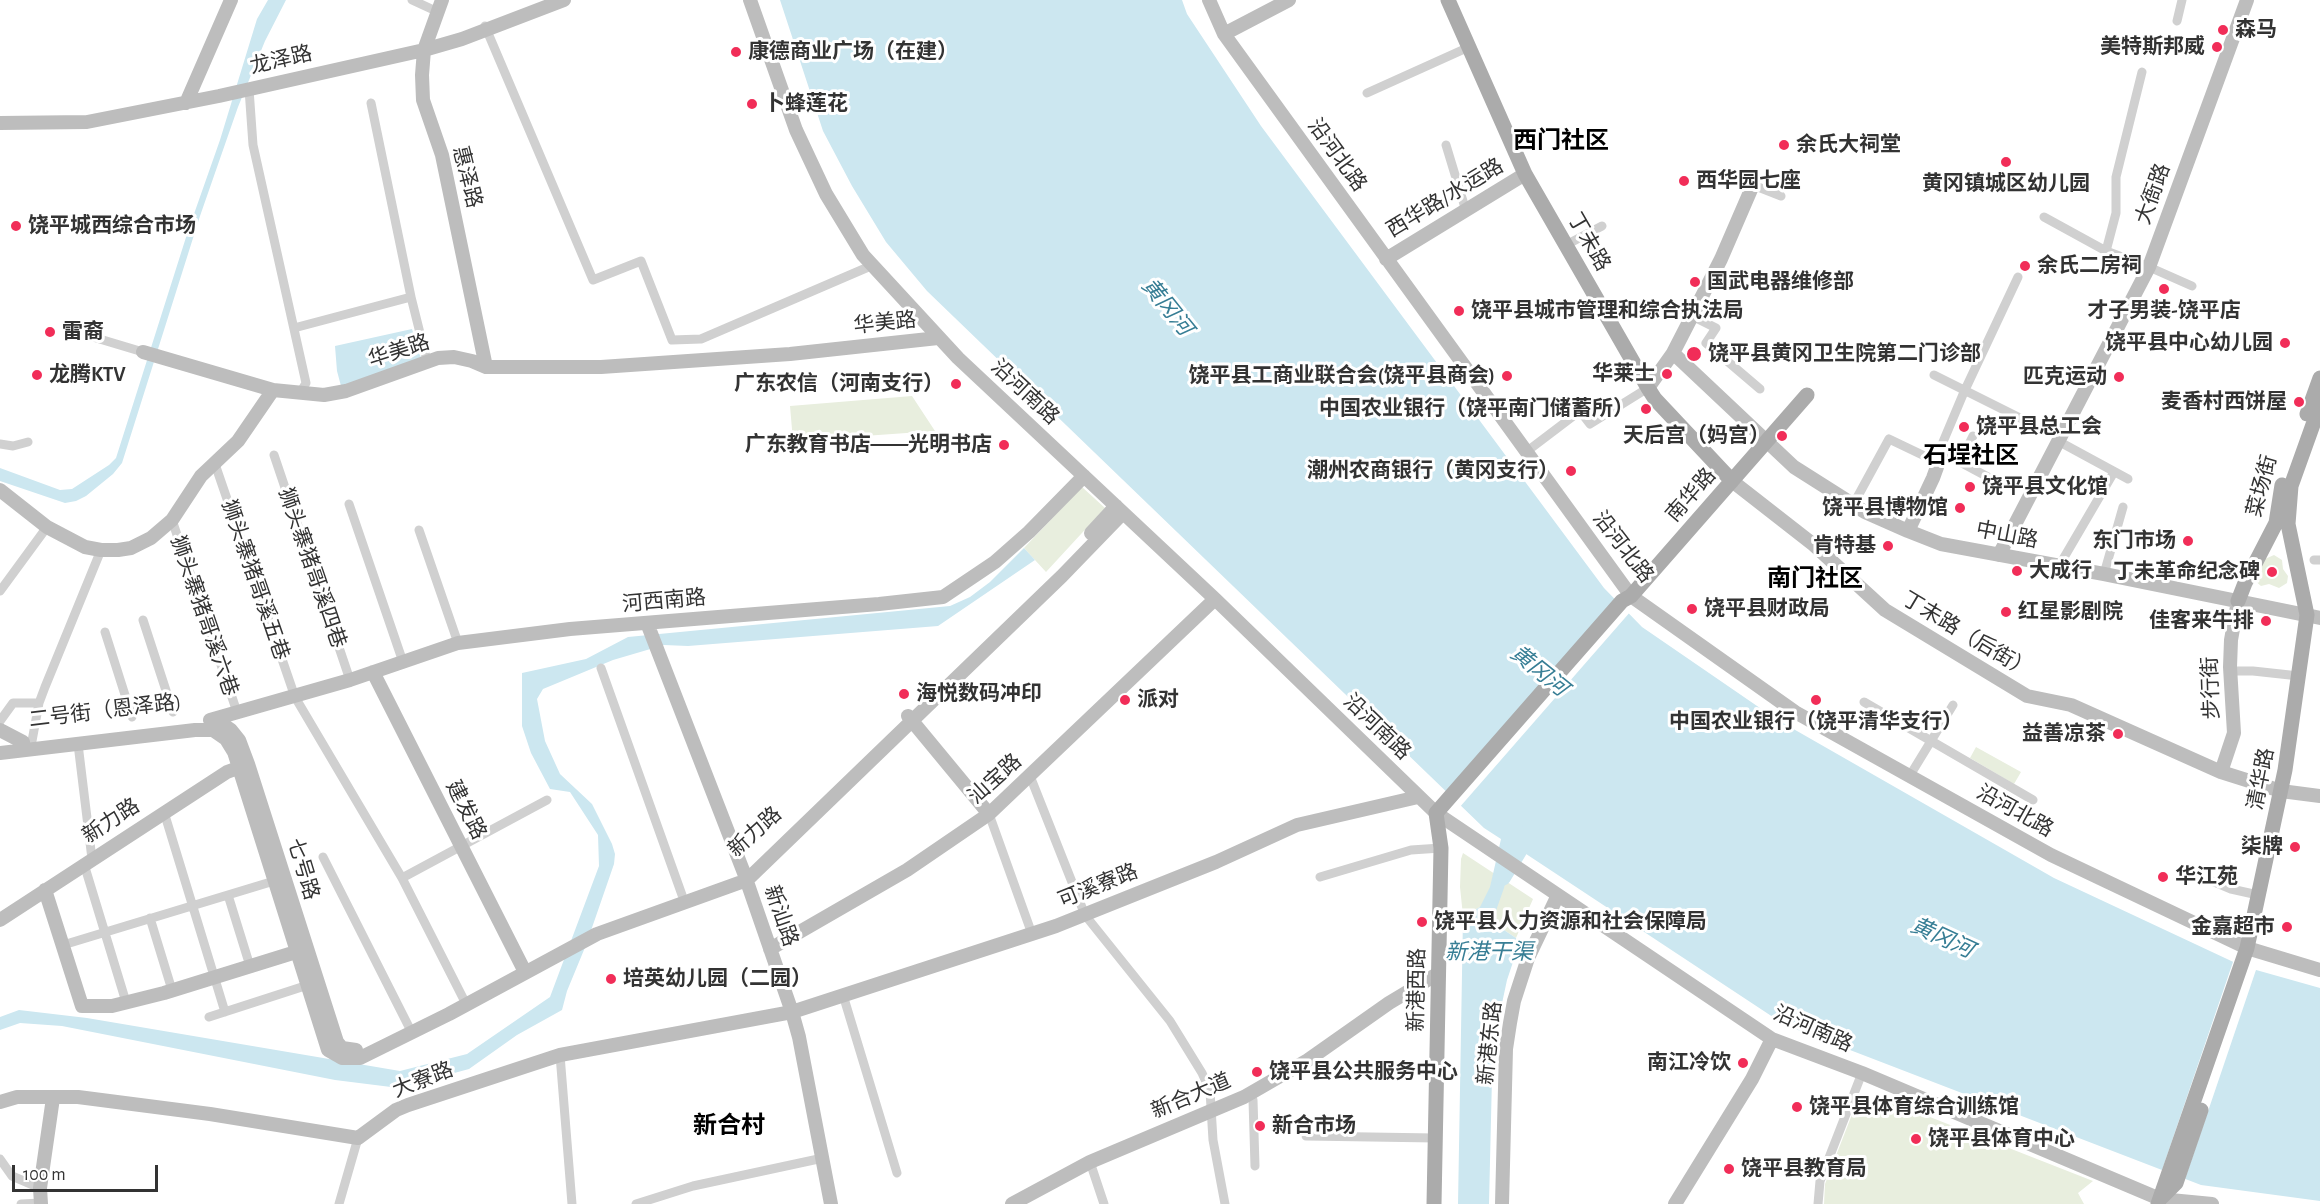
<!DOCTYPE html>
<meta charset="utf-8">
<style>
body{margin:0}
#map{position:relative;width:2320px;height:1204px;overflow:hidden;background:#fff;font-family:"Alegreya Sans",sans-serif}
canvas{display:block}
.scale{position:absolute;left:12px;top:1165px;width:146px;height:27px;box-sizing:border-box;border:3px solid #333;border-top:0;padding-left:8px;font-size:18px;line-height:21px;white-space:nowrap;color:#333;-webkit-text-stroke:4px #fff;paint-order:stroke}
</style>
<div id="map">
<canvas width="2320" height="1204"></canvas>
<div class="scale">100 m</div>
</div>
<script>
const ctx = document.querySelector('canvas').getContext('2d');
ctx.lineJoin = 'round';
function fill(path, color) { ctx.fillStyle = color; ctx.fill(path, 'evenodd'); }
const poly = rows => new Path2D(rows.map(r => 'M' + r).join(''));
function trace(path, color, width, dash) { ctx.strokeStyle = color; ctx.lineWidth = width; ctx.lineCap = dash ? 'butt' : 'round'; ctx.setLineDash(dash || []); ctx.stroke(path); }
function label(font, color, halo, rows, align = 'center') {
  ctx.font = font + ' "Alegreya Sans","Noto Sans SC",sans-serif'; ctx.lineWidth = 6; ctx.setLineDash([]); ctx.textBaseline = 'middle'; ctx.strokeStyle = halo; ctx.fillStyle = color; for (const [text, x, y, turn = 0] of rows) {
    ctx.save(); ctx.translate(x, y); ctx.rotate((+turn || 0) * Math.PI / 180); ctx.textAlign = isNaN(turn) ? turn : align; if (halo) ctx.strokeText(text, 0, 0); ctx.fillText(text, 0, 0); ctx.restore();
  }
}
fill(poly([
 [912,396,935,431,793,441,790,406],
 [1082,487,1105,508,1046,572,1024,548],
 [2274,555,2282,560,2283,569,2288,576,2287,583,2279,588,2269,584,2261,586,2254,580,2265,559],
 [1976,747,2021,772,2014,784,1970,758],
 [1463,853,1533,899,1516,938,1492,922,1494,912,1480,907,1463,916,1460,887,1461,859],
 [1858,1099,1880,1108,1884,1099,2093,1181,2078,1193,2084,1204,1824,1204,1825,1184]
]), '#e8eede');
fill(poly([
 [268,0,286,0,265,41,238,107,200,216,122,463,113,474,86,496,76,501,65,503,0,481,0,468,60,490,72,489,109,465,116,458,188,231,220,140,257,19],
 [780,0,1182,0,1187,14,1261,126,1604,588,1642,627,1776,719,2054,878,2242,966,2320,988,2320,1201,2201,1185,1785,1025,1514,846,1504,888,1492,922,1516,938,1518,947,1507,980,1498,1022,1492,1077,1489,1204,1458,1204,1463,916,1480,907,1490,887,1501,839,1484,828,927,291,886,242,852,186,823,131],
 [412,329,421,358,341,386,337,371,335,346],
 [1024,548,1035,560,938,626,688,646,664,645,613,660,543,689,537,699,545,741,560,774,592,804,612,844,615,854,614,864,586,945,567,991,562,1010,517,1035,469,1069,399,1088,335,1080,62,1026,20,1023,0,1030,0,1017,19,1010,87,1018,400,1071,467,1054,550,997,599,866,598,835,570,792,550,789,531,753,522,726,522,673,586,659,628,637,950,606,970,597,990,582]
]), '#cce7f0');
fill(poly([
 [1617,597,1631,611,1459,808,1445,795],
 [2234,959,2257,967,2184,1182,2161,1173]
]), '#fff');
trace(poly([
 [1502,877,1531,829]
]), '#cce7f0', 18);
trace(poly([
 [412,0,438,12],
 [2177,21,2182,0],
 [485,26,593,280,641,261,672,340,701,339,873,265],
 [249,89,253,145,306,383,300,393],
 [1367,93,1469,47],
 [371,103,411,297],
 [1446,145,1466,211],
 [1753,185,1781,196],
 [2044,217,2106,251,2149,267,2192,286],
 [1566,245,1602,226],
 [2106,251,2116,213,2116,177,2142,72],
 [1692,316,1716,328,1706,343,1760,389],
 [294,328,411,297,427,361],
 [93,337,143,352],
 [1934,375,2026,421],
 [2058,441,2128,479],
 [0,444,13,446,28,442],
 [1938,450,1960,462,1973,436],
 [1526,452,1580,411,1590,424,1648,388],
 [274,455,350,680],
 [1960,462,2001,484],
 [215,464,295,697,402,878,463,998],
 [349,504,403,662],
 [1853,505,1889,439,1935,461,1964,392,2018,277],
 [172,520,237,712],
 [419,530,458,643],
 [2314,560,2320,560],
 [2059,566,2114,472],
 [2104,574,2123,507],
 [0,591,47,527],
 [143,620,173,712],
 [105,632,132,717],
 [601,668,682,895],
 [2230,671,2253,671,2299,676],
 [1864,702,2033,800],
 [0,721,13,703,39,703],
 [32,741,39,703,45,687,101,550],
 [78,744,92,859],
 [1030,776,1085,915,1170,1021,1202,1073,1210,1091,1213,1140,1225,1204],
 [1909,777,1953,705],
 [164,812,225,1012],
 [989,814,1032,934],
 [323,857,409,1027],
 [84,864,126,1002],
 [1320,877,1411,850,1441,848],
 [402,878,547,800],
 [2212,881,2231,889,2258,895],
 [228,895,250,966],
 [150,918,172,990],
 [63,945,274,881],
 [843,995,897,1173],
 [209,1017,308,985],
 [560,1055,572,1204],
 [1250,1094,1253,1100,1255,1166],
 [1306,1136,1435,1138],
 [0,1159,12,1176,40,1188],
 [1090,1162,1104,1204],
 [21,1204,41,1203],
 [339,1204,358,1138],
 [636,1204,693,1186,823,1158],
 [1818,1204,1820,1181,1862,1073]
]), '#d0d0d0', 9);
trace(poly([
 [442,0,424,50,422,75,423,100,442,155,486,367],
 [750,0,796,130,826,194,863,255,958,358,1215,599,1436,813,1772,1039,1862,1073,2160,1199,2212,1204],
 [1209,0,1224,34,1631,596,1795,712,2051,855,2247,948,2320,970],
 [1224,34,1289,0],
 [186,103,231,0],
 [0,123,87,122,219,96,424,50,462,39,564,0],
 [1386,259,1525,174],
 [143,352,273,390],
 [1673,353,1794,467,1865,512,1908,531,1941,544,2104,574,2320,618],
 [1648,388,1673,353,1692,316,1721,259,1753,185],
 [1732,481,1814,545,1885,610,2027,696,2071,705,2221,772,2281,791,2320,796],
 [0,490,47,527,85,547,101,550,118,550,131,548,151,538,172,520,201,476,238,441,273,390,324,395,346,391,438,358,454,357,472,361,486,367,601,367,790,354,938,338],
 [1908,531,1933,478,1937,467,1935,461],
 [1091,533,1116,506],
 [1999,555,2149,267,2247,0],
 [647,623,744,873,792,1012,799,1037,831,1204],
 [373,672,522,966],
 [908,716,989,814],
 [215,719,231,730,239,740,248,764,337,1042,342,1048,356,1050],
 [210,720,350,680,458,643,570,629,879,604,943,597,995,562,1029,532,1084,476],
 [0,730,23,742],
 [0,753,195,730,213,730,226,739,234,752,328,1050,342,1058,360,1058,449,1014,597,934,747,880,1062,576,1123,513],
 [2221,772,2234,733,2230,667,2231,640,2238,601],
 [45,890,82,1006,112,1006,164,993,296,952],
 [0,920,227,772,246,765],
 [770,949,907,870,989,814,1215,599],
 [0,1102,17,1097,78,1097,210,1114,358,1138,396,1110,408,1105,560,1055,792,1012,1056,926,1216,862,1297,825,1418,797],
 [41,1204,40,1188,53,1098],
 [1012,1204,1090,1162,1244,1097,1308,1060,1389,1003,1439,973],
 [1502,1204,1506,1049,1510,1023,1514,1001,1528,958,1558,895],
 [1675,1204,1752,1079,1772,1039]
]), '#bdbdbd', 14);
trace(poly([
 [1448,0,1525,174,1648,388,1655,399,1732,481],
 [2307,414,2320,378],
 [2238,601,2245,583,2276,523,2282,485],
 [1436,813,1622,601,1631,596,1807,395],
 [2162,1197,2176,1183,2201,1110],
 [1434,1204,1441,848,1436,813],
 [2158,1204,2247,948,2285,770,2307,615,2288,524,2291,486,2320,405]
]), '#ababab', 15);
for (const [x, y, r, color] of [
 [2223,30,6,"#f12d58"],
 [2217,47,6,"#f12d58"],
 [736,52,6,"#f12d58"],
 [752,104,6,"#f12d58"],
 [1784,145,6,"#f12d58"],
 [2006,162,6,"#f12d58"],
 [1684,181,6,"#f12d58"],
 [16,226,6,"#f12d58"],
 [2025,266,6,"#f12d58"],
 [1695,282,6,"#f12d58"],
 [2164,289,6,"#f12d58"],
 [1459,311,6,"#f12d58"],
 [50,332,6,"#f12d58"],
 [2285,343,6,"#f12d58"],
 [1694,354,8,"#f12d58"],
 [1667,374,6,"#f12d58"],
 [37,375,6,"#f12d58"],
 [1507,376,6,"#f12d58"],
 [2119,377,6,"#f12d58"],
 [956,384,6,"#f12d58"],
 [2299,402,6,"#f12d58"],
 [1646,409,6,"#f12d58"],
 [1964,427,6,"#f12d58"],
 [1782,436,6,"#f12d58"],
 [1004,445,6,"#f12d58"],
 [1571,471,6,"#f12d58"],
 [1970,487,6,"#f12d58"],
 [1960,508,6,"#f12d58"],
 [2188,541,6,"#f12d58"],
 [1888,546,6,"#f12d58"],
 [2017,571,6,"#f12d58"],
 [2272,572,6,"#f12d58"],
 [1692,609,6,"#f12d58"],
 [2006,612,6,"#f12d58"],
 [2266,621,6,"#f12d58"],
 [904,694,6,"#f12d58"],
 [1125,700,6,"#f12d58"],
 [1816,700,6,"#f12d58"],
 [2118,734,6,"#f12d58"],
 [2295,847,6,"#f12d58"],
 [2163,877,6,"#f12d58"],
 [1422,922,6,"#f12d58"],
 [2287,927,6,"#f12d58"],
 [611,979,6,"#f12d58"],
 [1743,1063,6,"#f12d58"],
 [1257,1072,6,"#f12d58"],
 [1797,1107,6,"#f12d58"],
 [1260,1126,6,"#f12d58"],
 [1916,1139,6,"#f12d58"],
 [1729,1169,6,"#f12d58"]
]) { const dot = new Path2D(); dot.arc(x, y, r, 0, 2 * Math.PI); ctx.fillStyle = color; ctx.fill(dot); trace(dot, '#fff', 2); }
label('bold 21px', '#333', '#fff', [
 ["森马",2235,30],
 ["美特斯邦威",2205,47,"right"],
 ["康德商业广场（在建）",748,52],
 ["卜蜂莲花",764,104],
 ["余氏大祠堂",1796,145],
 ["西华园七座",1696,181],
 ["黄冈镇城区幼儿园",2006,184,"center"],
 ["饶平城西综合市场",28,226],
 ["余氏二房祠",2037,266],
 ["国武电器维修部",1707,282],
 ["饶平县城市管理和综合执法局",1471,311],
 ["才子男装-饶平店",2164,311,"center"],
 ["雷裔",62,332],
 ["饶平县中心幼儿园",2273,343,"right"],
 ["饶平县黄冈卫生院第二门诊部",1708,354],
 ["华莱士",1655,374,"right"],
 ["龙腾KTV",49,375],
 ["饶平县工商业联合会(饶平县商会)",1495,376,"right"],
 ["匹克运动",2107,377,"right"],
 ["广东农信（河南支行）",944,384,"right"],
 ["麦香村西饼屋",2287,402,"right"],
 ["中国农业银行（饶平南门储蓄所）",1634,409,"right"],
 ["饶平县总工会",1976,427],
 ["天后宫（妈宫）",1770,436,"right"],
 ["广东教育书店——光明书店",992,445,"right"],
 ["潮州农商银行（黄冈支行）",1559,471,"right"],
 ["饶平县文化馆",1982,487],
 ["饶平县博物馆",1948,508,"right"],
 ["东门市场",2176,541,"right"],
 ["肯特基",1876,546,"right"],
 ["大成行",2029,571],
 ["丁未革命纪念碑",2260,572,"right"],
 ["饶平县财政局",1704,609],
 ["红星影剧院",2018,612],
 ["佳客来牛排",2254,621,"right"],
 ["海悦数码冲印",916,694],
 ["派对",1137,700],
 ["中国农业银行（饶平清华支行）",1816,722,"center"],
 ["益善凉茶",2106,734,"right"],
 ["柒牌",2283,847,"right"],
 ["华江苑",2175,877],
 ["饶平县人力资源和社会保障局",1434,922],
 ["金嘉超市",2275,927,"right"],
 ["培英幼儿园（二园）",623,979],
 ["南江冷饮",1731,1063,"right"],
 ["饶平县公共服务中心",1269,1072],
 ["饶平县体育综合训练馆",1809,1107],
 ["新合市场",1272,1126],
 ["饶平县体育中心",1928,1139],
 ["饶平县教育局",1741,1169]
], 'left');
label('21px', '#333', '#fff', [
 ["龙泽路",281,60,-13],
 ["沿河北路",1337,155,54],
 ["惠泽路",467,177,76],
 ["大衙路",2153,194,-70],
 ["西华路/水运路",1445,198,-31],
 ["丁未路",1589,242,60],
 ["华美路",885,323,-6],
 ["华美路",399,351,-18],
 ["沿河南路",1025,392,43],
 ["菜场街",2262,486,-75],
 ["南华路",1691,495,-49],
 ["中山路",2007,535,11],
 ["沿河北路",1623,547,52],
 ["狮头寨猪哥溪四巷",312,568,71],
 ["狮头寨猪哥溪五巷",255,580,71],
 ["河西南路",664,601,-5],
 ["狮头寨猪哥溪六巷",204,616,71],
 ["丁未路（后街）",1967,635,31],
 ["步行街",2211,688,-92],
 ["二号街（恩泽路)",105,711,-7],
 ["沿河南路",1377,727,44],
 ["汕宝路",995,779,-42],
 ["清华路",2261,779,-79],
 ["建发路",466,810,63],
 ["沿河北路",2015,811,29],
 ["新力路",111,821,-33],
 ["新力路",755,832,-42],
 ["七号路",303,869,73],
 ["可溪寮路",1098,886,-22],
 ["新汕路",781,916,71],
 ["新港西路",1417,990,-89],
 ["沿河南路",1813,1029,24],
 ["新港东路",1490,1043,-84],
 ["大寮路",423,1080,-21],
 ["新合大道",1191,1096,-23]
]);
label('italic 22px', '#377e95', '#fff', [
 ["黄冈河",1167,307,51],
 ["黄冈河",1539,671,39],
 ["黄冈河",1942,938,25],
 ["新港干渠",1489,952]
]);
label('bold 24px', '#000', '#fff', [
 ["西门社区",1561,141],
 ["石埕社区",1971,456],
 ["南门社区",1815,579],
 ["新合村",729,1126]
]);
</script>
